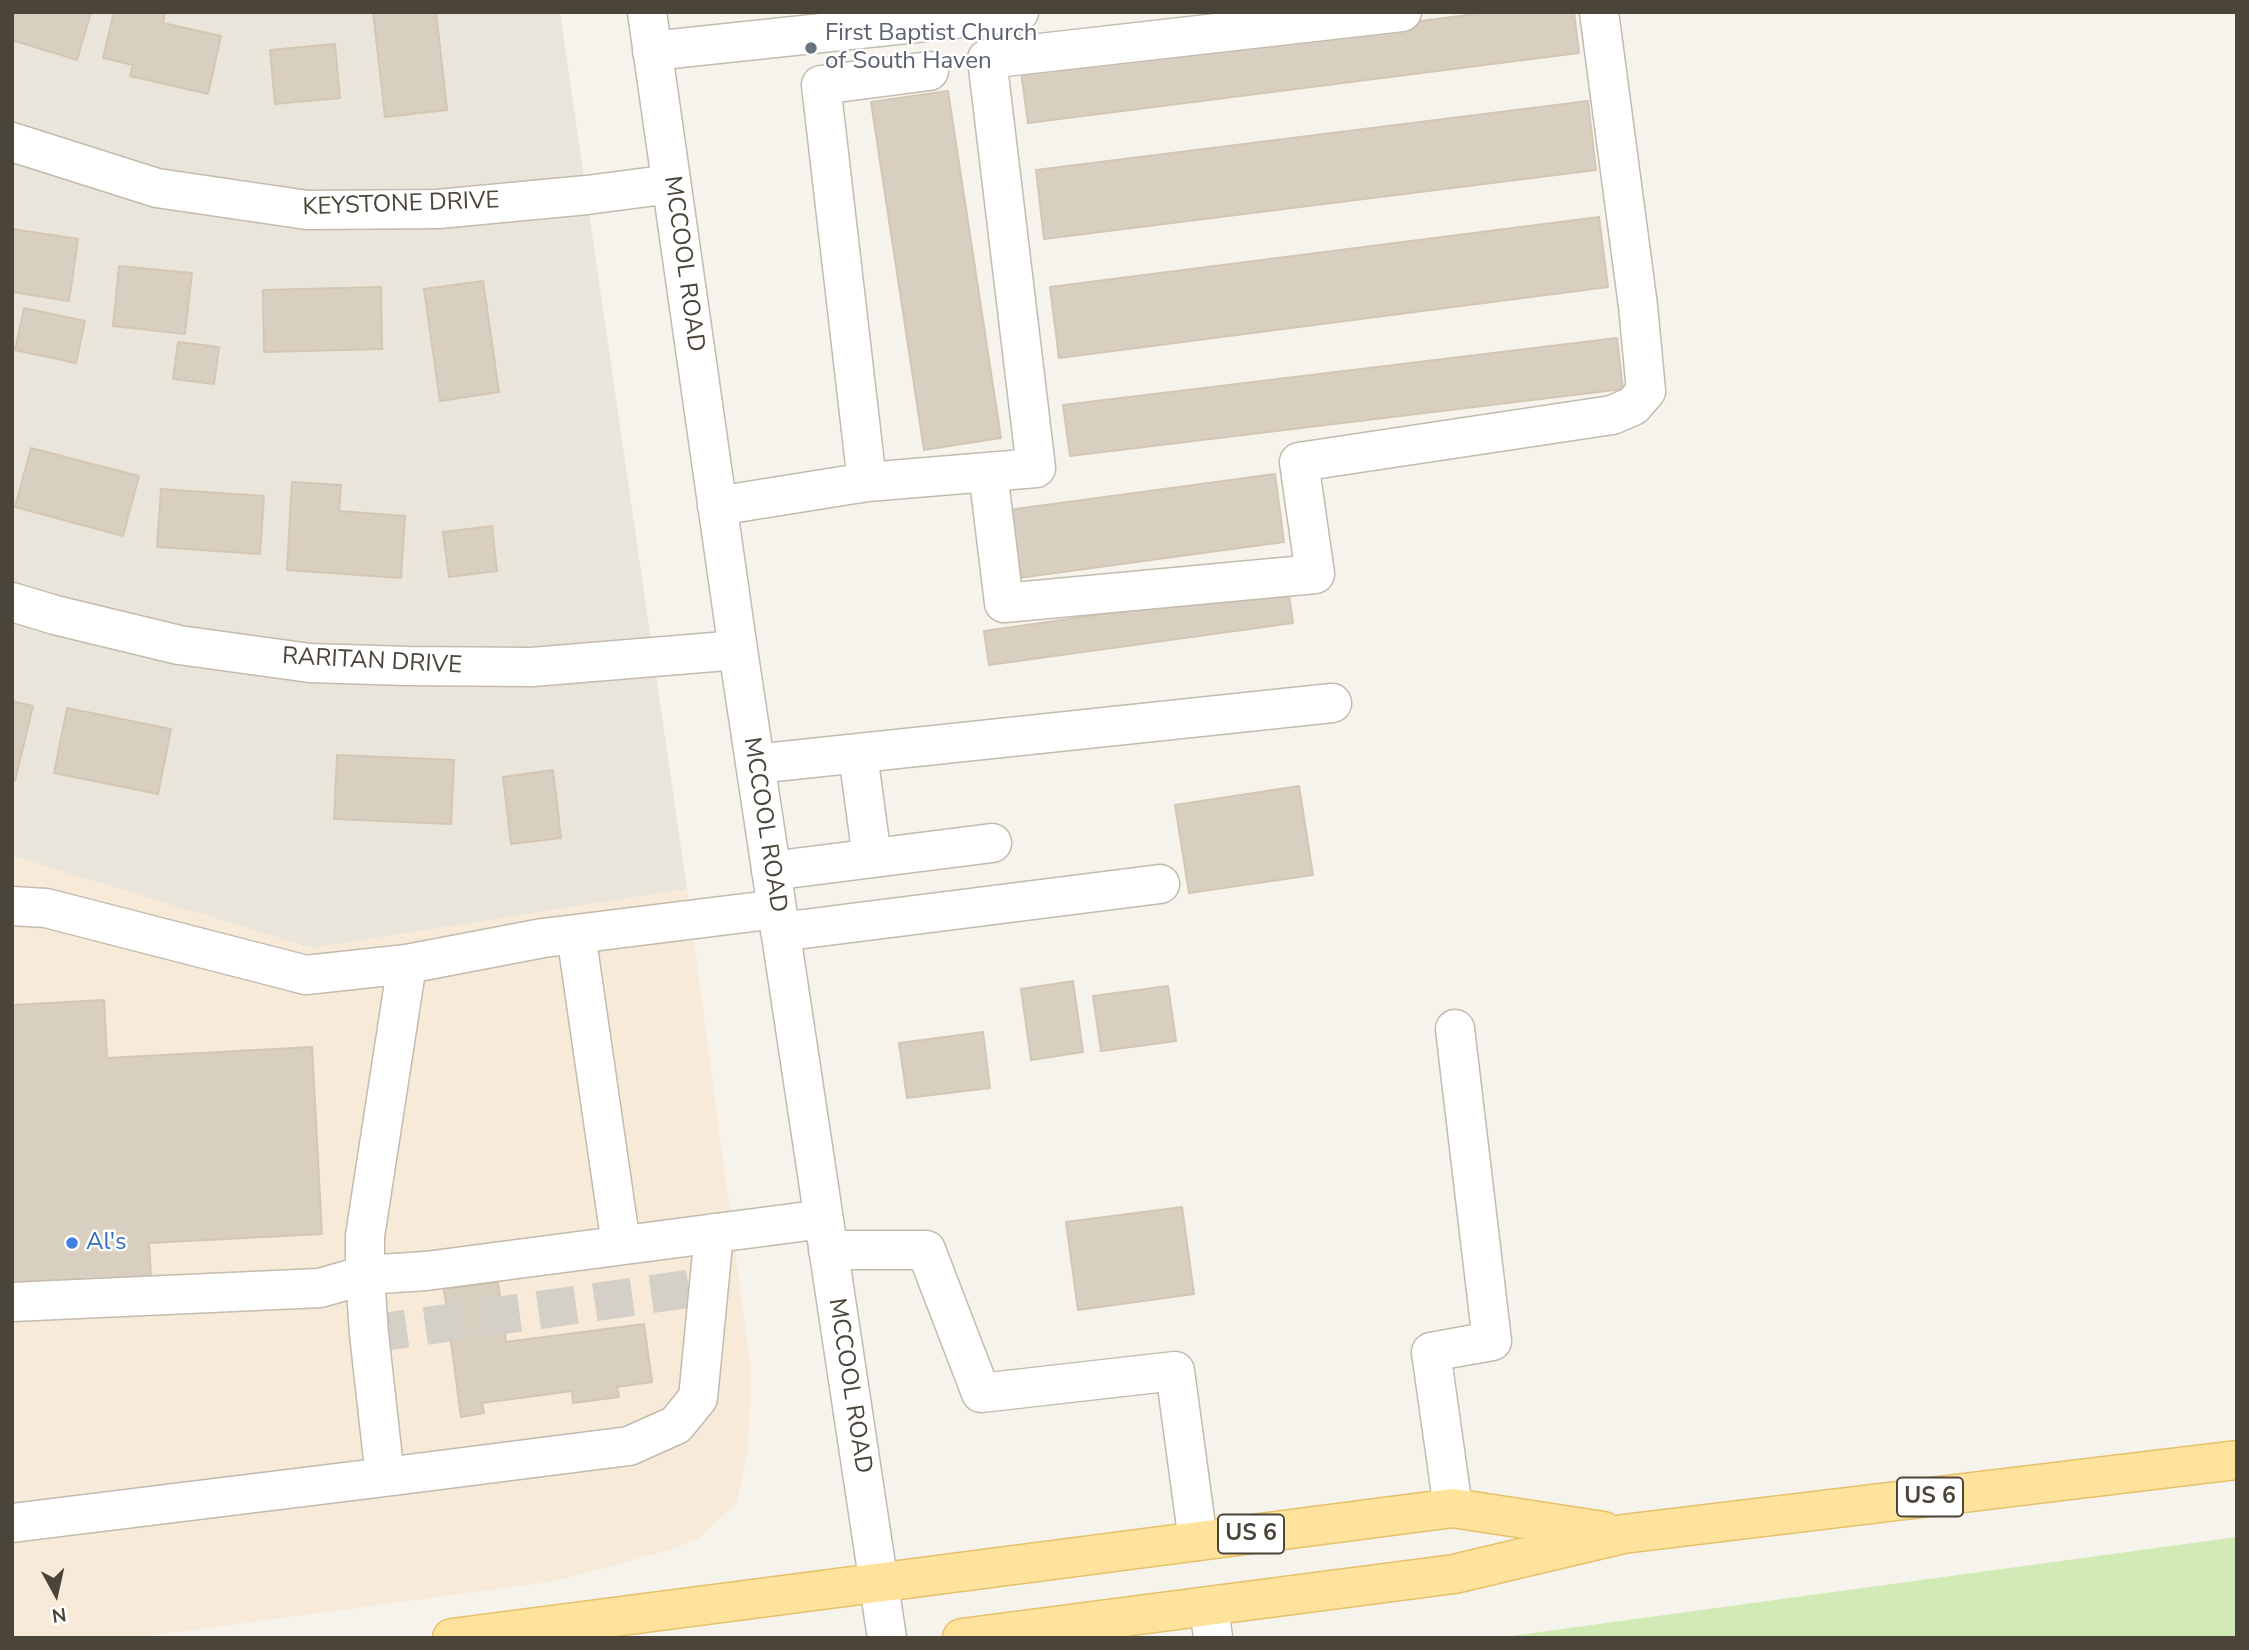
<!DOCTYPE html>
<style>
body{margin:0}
#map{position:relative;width:2249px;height:1650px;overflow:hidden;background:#f6f3ec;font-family:"Nunito Sans",sans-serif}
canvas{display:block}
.frame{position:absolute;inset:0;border:14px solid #4b4439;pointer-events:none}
.north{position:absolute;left:21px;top:1559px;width:70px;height:70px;-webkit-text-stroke:5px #fff;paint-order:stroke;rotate:172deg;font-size:19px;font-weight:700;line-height:28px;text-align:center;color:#4b4439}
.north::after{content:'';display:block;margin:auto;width:24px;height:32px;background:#4b4439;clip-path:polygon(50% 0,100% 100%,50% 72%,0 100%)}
</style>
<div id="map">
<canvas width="2249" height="1650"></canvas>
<div class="frame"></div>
<div class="north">N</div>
</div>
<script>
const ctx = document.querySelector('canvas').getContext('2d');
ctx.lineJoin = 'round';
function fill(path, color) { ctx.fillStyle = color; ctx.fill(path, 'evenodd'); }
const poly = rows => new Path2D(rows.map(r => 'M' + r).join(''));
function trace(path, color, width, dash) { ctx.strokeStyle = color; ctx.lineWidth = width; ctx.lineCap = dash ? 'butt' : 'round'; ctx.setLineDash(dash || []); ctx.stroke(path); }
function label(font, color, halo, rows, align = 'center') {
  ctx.font = font + ' "Nunito Sans",sans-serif'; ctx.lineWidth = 5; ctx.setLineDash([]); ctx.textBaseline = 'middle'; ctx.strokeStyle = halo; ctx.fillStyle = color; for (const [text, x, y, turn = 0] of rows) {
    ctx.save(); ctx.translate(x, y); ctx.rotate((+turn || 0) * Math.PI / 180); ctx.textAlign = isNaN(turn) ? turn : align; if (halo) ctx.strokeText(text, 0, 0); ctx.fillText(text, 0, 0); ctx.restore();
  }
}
fill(poly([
 [12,12,560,12,687,889,312,948,12,856]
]), '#eae5da');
fill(poly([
 [12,856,312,948,687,889,751,1371,748,1449,737,1502,700,1538,662,1552,556,1581,133,1638,12,1638]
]), '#f7ead8');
fill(poly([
 [2237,1537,2237,1638,1496,1638]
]), '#d2eab5');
const building = poly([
 [12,12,91,12,77,60,12,40,12,12],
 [114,12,165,12,163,23,221,36,208,94,130,76,133,65,103,58,114,12],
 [373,12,436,12,447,110,385,117,373,12],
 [1491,12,1574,12,1579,53,1028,123,1021,72,1491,12],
 [335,44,340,98,275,104,270,50,335,44],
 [948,91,1001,438,924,450,871,102,948,91],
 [1588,101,1596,170,1044,239,1036,170,1588,101],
 [1599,217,1608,287,1059,358,1050,287,1599,217],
 [12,229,78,239,69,301,12,292,12,229],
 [119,266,192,273,185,334,113,326,119,266],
 [483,281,499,392,440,401,424,289,483,281],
 [381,287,382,349,264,352,263,290,381,287],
 [24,308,85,321,76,363,15,350,24,308],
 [1617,338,1623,389,1070,456,1063,405,1617,338],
 [178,342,219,347,214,384,173,379,178,342],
 [31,448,139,476,123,536,15,507,31,448],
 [1275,474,1284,542,1011,579,1001,511,1275,474],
 [292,482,341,485,339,511,405,516,401,578,287,570,292,482],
 [161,489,264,496,260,554,157,547,161,489],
 [492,526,497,571,449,577,443,532,492,526],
 [1288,588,1293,623,989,665,984,631,1288,588],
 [12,701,33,706,15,781,12,781,12,701],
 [67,708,171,729,158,794,54,773,67,708],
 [337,755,454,760,451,824,334,819,337,755],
 [553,770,561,838,511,844,503,777,553,770],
 [1299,786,1313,875,1189,893,1175,805,1299,786],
 [1073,981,1083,1052,1031,1060,1021,989,1073,981],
 [1168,986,1176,1041,1101,1051,1093,996,1168,986],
 [104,1000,107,1058,312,1047,322,1234,149,1243,151,1278,12,1285,12,1005,104,1000],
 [983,1032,990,1088,907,1098,899,1043,983,1032],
 [1182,1207,1194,1294,1078,1310,1066,1222,1182,1207],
 [498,1282,506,1342,644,1324,652,1382,617,1387,619,1397,573,1403,572,1391,482,1403,484,1413,461,1417,444,1289,498,1282]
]);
fill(building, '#d8cfc1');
trace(building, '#d3c7b4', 2);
trace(poly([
 [369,1334,709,1286]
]), '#d4d0c8', 38, [38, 19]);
const minor = poly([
 [647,12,738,650,887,1638],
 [652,51,1019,12],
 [12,142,157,188,307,210,438,209,587,195,671,184],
 [988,472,1004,603,1315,574,1299,462,1612,415,1633,406,1646,391,1638,306,1599,12],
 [867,482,1036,468,987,59,1402,12],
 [717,506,867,482,821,85,929,71],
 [12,602,55,615,179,645,310,663,407,666,532,667,738,650],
 [858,754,872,858],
 [755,764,1332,703],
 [771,871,992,843],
 [12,906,46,908,306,975,407,964],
 [780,932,1160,884],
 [576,934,621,1245],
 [828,1250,926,1250,981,1393,1175,1371,1198,1541],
 [12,1302,320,1288,365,1275,426,1271,823,1219],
 [385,1477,629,1446,676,1425,698,1398,714,1233],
 [1453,1508,1431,1352,1492,1341,1455,1029],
 [12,1523,385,1477,369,1334,365,1275,365,1236,407,964,543,938,777,909],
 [1209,1606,1213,1638]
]);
const major = poly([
 [452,1638,1453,1508,1603,1531],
 [962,1638,1454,1574,1623,1534,2237,1460]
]);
trace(minor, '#c2bbae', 41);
trace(major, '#e6c16a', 41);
trace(minor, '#fff', 38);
trace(major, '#ffe39c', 38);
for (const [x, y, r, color] of [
 [811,48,7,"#6b7280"],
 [72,1243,7,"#3f7fe0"]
]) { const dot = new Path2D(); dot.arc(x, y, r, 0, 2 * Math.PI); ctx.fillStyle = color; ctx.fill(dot); trace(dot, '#fff', 2.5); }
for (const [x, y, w] of [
 [1930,1497,66],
 [1251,1534,66]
]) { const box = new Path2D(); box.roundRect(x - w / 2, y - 19.5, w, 39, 5); ctx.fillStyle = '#fff'; ctx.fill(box); trace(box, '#4b4439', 2); }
label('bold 23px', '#4b4439', null, [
 ["US 6",1930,1497],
 ["US 6",1251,1534]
]);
label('24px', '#5b616d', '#fff', [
 ["First Baptist Church",825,34],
 ["of South Haven",825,62]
], 'left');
label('24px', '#4b4439', '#fff', [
 ["KEYSTONE DRIVE",401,205,-2],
 ["MCCOOL ROAD",683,264,82],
 ["RARITAN DRIVE",372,662,3],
 ["MCCOOL ROAD",764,825,81],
 ["MCCOOL ROAD",849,1386,81]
]);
label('24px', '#366cbe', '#fff', [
 ["Al's",86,1243]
], 'left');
</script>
